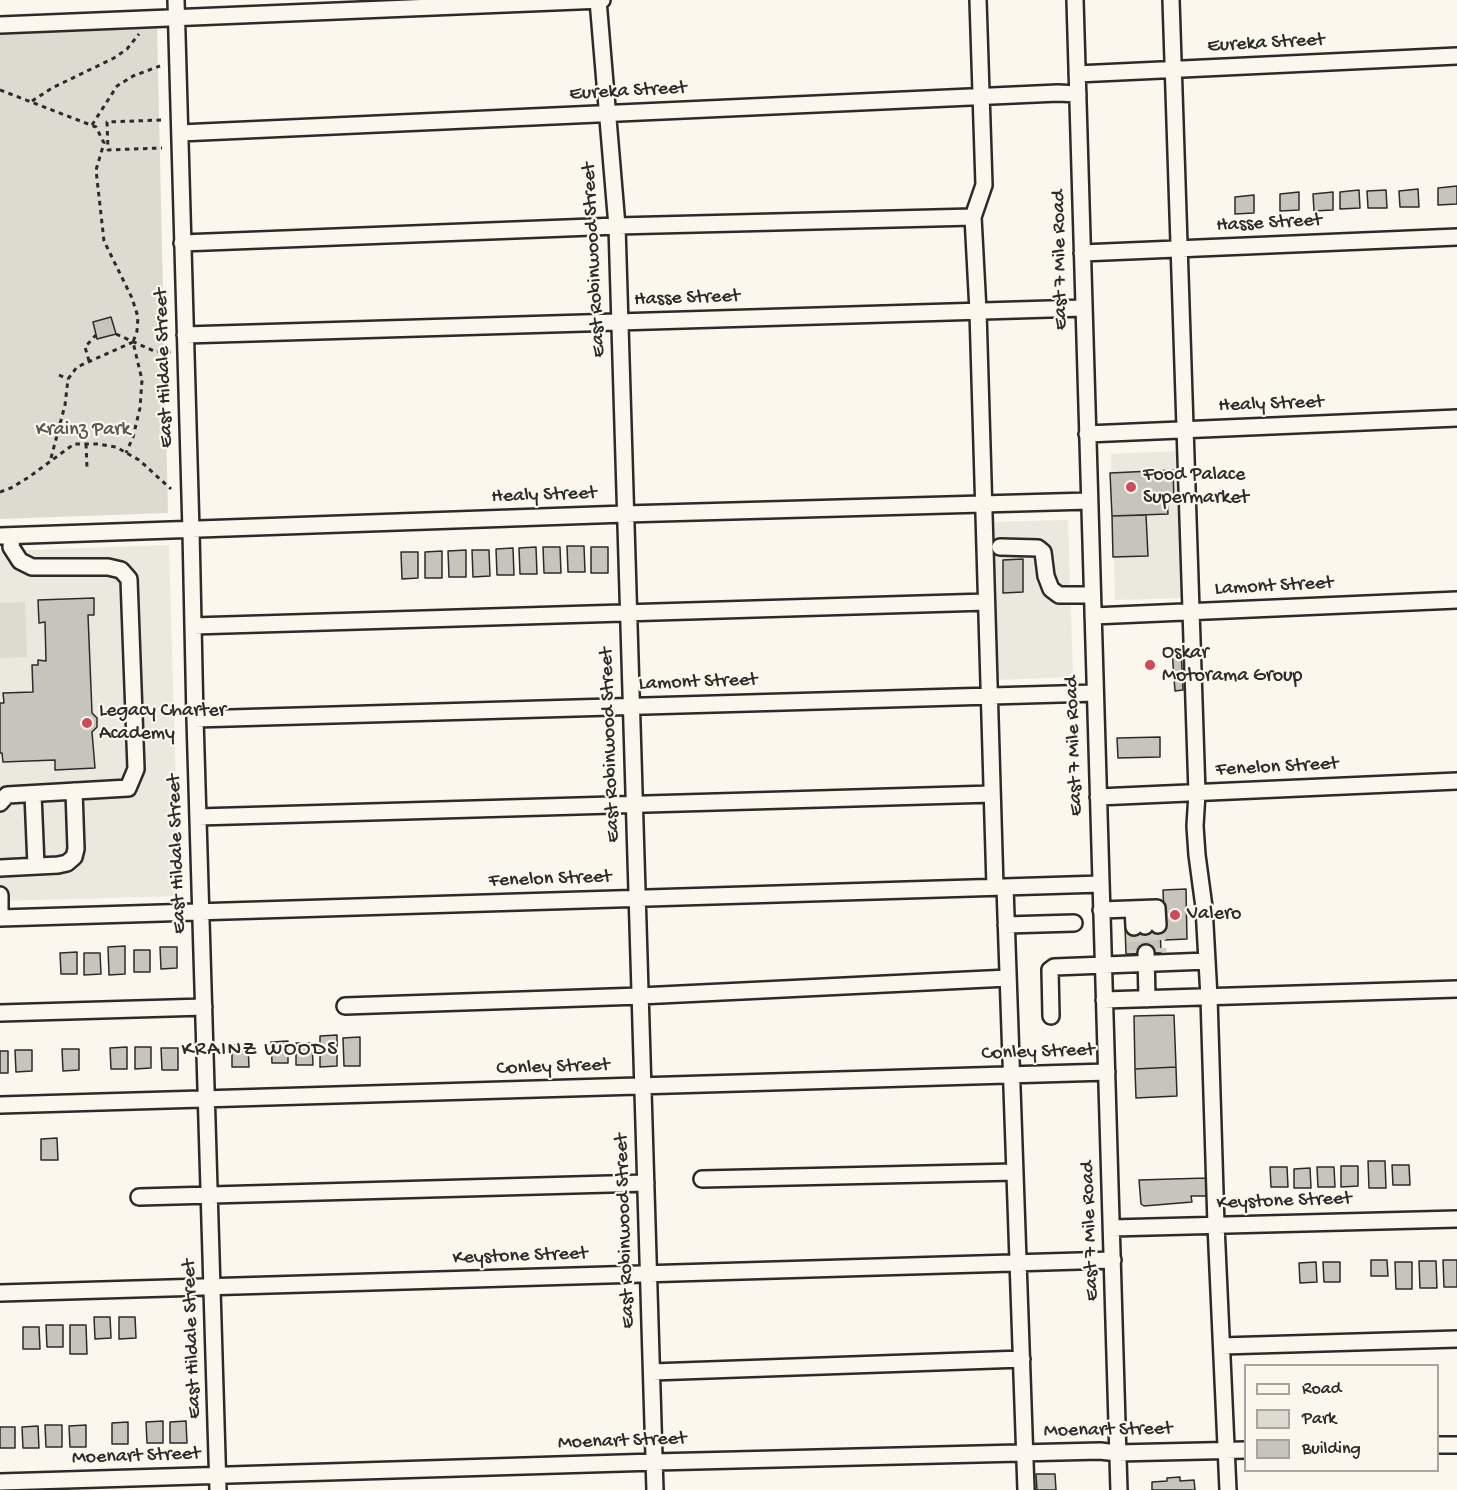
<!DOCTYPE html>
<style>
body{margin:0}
#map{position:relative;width:1457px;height:1490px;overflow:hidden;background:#fbf7ec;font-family:"Gochi Hand",sans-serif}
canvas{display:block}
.legend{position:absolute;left:1244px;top:1364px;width:195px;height:108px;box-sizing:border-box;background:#fbf7ec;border:2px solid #a8a59f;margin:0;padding:8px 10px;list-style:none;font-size:18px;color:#2b2b2b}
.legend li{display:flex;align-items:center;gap:12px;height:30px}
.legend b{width:30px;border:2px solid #a8a59f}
</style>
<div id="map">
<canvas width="1457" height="1490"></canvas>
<ul class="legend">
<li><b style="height:8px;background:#fbf7ec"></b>Road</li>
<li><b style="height:16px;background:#dddad0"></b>Park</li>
<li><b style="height:16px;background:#c7c4bc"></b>Building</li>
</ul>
</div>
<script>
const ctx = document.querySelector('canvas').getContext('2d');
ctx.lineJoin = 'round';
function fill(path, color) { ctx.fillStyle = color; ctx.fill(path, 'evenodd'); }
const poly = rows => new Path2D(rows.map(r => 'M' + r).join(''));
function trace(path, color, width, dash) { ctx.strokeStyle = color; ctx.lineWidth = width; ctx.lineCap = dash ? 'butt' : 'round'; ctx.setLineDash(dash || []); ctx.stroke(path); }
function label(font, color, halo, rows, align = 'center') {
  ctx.font = font + ' "Gochi Hand",sans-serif'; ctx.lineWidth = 4.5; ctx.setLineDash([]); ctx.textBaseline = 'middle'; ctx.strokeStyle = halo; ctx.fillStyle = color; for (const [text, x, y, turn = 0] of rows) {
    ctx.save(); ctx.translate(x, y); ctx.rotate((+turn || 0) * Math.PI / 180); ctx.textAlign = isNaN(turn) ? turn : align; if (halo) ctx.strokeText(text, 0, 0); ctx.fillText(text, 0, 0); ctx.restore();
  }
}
fill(poly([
 [1180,451,1184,598,1115,600,1111,454],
 [1068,520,1073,677,995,680,989,522],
 [169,545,179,896,0,901,0,551]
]), '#ebe8de');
fill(poly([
 [157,26,168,513,0,519,0,32],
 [25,602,27,657,0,658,0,603]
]), '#dddad0');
const building = poly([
 [1457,186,1457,204,1438,205,1438,188,1457,186],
 [1418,189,1419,207,1400,207,1399,191,1418,189],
 [1359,190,1360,208,1340,209,1340,192,1359,190],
 [1386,190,1387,208,1368,208,1367,191,1386,190],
 [1299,192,1299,210,1280,211,1280,194,1299,192],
 [1333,192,1333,210,1314,211,1313,194,1333,192],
 [1254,195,1254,213,1235,214,1235,197,1254,195],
 [111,317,116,334,97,339,93,322,111,317],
 [1173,470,1174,500,1167,500,1168,514,1112,516,1110,473,1173,470],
 [1146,515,1148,556,1113,557,1112,516,1146,515],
 [567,546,584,546,585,572,568,572,567,546],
 [536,547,537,574,520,574,519,548,536,547],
 [543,547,560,547,561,573,544,573,543,547],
 [591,547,608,547,608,573,591,573,591,547],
 [513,548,514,575,497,575,496,549,513,548],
 [466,550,466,577,449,577,448,551,466,550],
 [472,550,489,550,490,576,473,577,472,550],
 [442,551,442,578,425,578,425,552,442,551],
 [401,552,418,552,418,578,402,579,401,552],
 [1023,559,1023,592,1003,593,1003,560,1023,559],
 [94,598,94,615,88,615,92,713,97,718,97,727,92,732,95,768,55,770,55,760,3,762,2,753,0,753,0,703,4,703,3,693,33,692,32,665,38,665,38,660,46,661,45,622,39,623,38,600,94,598],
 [1181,649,1183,690,1175,691,1172,650,1181,649],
 [1160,737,1160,757,1118,758,1117,738,1160,737],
 [1186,889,1187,939,1165,940,1163,890,1186,889],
 [1160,925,1161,952,1126,954,1125,927,1160,925],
 [125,946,125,974,109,975,108,947,125,946],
 [160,947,177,947,177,968,161,969,160,947],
 [134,950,150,950,150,972,134,972,134,950],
 [77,952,77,974,61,974,60,953,77,952],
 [84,953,100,953,101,974,84,975,84,953],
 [1174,1015,1176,1067,1135,1069,1134,1016,1174,1015],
 [337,1035,337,1066,320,1067,320,1036,337,1035],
 [360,1037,360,1066,344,1066,343,1038,360,1037],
 [288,1041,288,1063,272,1063,271,1042,288,1041],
 [296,1043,312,1043,313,1065,296,1065,296,1043],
 [232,1045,248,1045,249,1067,232,1067,232,1045],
 [127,1047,127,1069,111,1069,110,1048,127,1047],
 [135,1047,151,1047,151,1068,135,1069,135,1047],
 [161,1048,178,1048,178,1070,162,1070,161,1048],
 [62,1049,79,1049,79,1070,63,1071,62,1049],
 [15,1050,32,1050,32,1071,16,1072,15,1050],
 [0,1051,8,1051,8,1073,0,1073,0,1051],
 [1176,1067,1177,1096,1136,1098,1135,1069,1176,1067],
 [57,1138,58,1160,41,1160,41,1139,57,1138],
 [1368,1161,1385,1161,1386,1188,1369,1188,1368,1161],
 [1392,1165,1409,1165,1410,1185,1393,1185,1392,1165],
 [1341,1166,1358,1166,1358,1186,1341,1187,1341,1166],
 [1270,1167,1287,1167,1288,1187,1271,1187,1270,1167],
 [1317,1167,1334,1167,1335,1187,1318,1187,1317,1167],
 [1310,1168,1311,1188,1294,1188,1294,1169,1310,1168],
 [1206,1178,1207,1196,1191,1196,1192,1202,1144,1206,1141,1204,1139,1180,1206,1178],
 [1371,1260,1387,1260,1388,1276,1371,1276,1371,1260],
 [1443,1260,1457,1260,1457,1287,1444,1287,1443,1260],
 [1419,1261,1436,1261,1437,1288,1420,1288,1419,1261],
 [1316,1262,1317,1282,1300,1283,1299,1263,1316,1262],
 [1323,1262,1340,1262,1340,1282,1324,1282,1323,1262],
 [1395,1262,1412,1262,1412,1289,1396,1289,1395,1262],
 [94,1317,110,1317,111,1338,95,1339,94,1317],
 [119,1317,135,1317,136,1338,119,1339,119,1317],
 [46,1325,63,1325,63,1347,47,1347,46,1325],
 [70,1325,86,1325,87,1354,70,1354,70,1325],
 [23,1327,39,1327,40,1349,23,1349,23,1327],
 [163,1421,163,1443,147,1443,146,1422,163,1421],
 [186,1421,187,1443,170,1443,170,1422,186,1421],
 [128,1422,128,1444,112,1444,112,1423,128,1422],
 [45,1425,62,1425,62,1447,46,1447,45,1425],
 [86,1425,86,1447,70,1447,69,1426,86,1425],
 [38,1426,39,1448,23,1448,22,1427,38,1426],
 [0,1427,15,1427,15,1448,0,1448,0,1427],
 [1036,1474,1055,1474,1056,1490,1037,1490,1036,1474],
 [1180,1477,1180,1481,1194,1480,1195,1490,1152,1490,1152,1482,1167,1481,1167,1478,1180,1477]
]);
fill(building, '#c7c4bc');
trace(building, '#2b2b2b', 1.5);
trace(poly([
 [1158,925,1159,952],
 [1145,926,1146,953],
 [1134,927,1135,953]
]), '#d1cec5', 15, [15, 8]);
const minor = poly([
 [176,0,191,531,195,719,218,1490],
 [598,0,617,226,655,1490],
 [978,0,984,185,973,217,978,311,995,887],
 [1075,0,1119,1490],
 [1171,0,1197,793,1195,826,1197,855,1204,907,1209,997,1216,1225,1228,1490],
 [0,25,602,0],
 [1077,74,1457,56],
 [180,133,1058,93,1078,94],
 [182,243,617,226,973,217],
 [1082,253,1457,237],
 [185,335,1083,308],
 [1087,434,1457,418],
 [0,536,625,514,1089,501],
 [1000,547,1038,548,1043,552,1046,576,1051,589,1059,595,1092,595],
 [1093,616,1457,600],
 [193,626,986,602],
 [195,719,1095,693],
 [33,794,36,866],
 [1098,797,1457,781],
 [0,803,7,795,128,788,136,769,129,579,121,570,108,567,32,567,20,561,11,547,12,536],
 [198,817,992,794],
 [0,868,58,865,67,863,74,857,76,849,74,791],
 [1005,887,1026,1490],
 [0,895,0,918],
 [1133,909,1134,927],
 [1144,909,1145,926],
 [1101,910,1157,908,1158,925],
 [0,918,1101,884],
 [1006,925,1074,923],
 [1146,953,1147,999],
 [1104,1000,1457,989],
 [345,1006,640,996,1008,978],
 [0,1013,204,1007],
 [1051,1016,1050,970,1054,967,1207,961],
 [0,1105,1107,1072],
 [702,1179,1015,1172],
 [139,1197,646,1183],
 [1112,1228,1457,1219],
 [0,1293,1113,1260],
 [1222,1346,1457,1339],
 [652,1372,1022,1359],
 [1438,1445,1457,1445],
 [0,1482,655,1462,1100,1451,1117,1453,1246,1450]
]);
trace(minor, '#2b2b2b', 20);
trace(poly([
 [0,90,96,127,104,143,96,170,104,241,132,298,138,317,137,331,133,342,142,380,140,408,133,437,126,453],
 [32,101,52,88,114,58,127,49,139,34],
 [161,120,107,122,108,150,162,148],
 [92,125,117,86,133,76,160,66],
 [116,334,154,351,173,352],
 [89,361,85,347,96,335],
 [59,375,68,379],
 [86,444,87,467],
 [51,458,65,405,68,379,77,367,133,342],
 [0,492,11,488,29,477,74,444,97,444,116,447,139,460,171,489]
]), '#2b2b2b', 3, [4.5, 4.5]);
trace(minor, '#fbf7ec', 15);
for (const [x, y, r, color] of [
 [1131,487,6,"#d1495b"],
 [1150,665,6,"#d1495b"],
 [87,723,6,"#d1495b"],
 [1175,915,6,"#d1495b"]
]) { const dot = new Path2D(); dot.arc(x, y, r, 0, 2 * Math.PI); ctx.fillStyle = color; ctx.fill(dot); trace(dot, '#fbf7ec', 2); }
label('20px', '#2b2b2b', '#fbf7ec', [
 ["Eureka Street",1266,44,-3],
 ["Eureka Street",628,92,-3],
 ["Hasse Street",1269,224,-3],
 ["East Robinwood Street",595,260,-93],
 ["East 7 Mile Road",1061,260,-91],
 ["Hasse Street",687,299,-2],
 ["East Hildale Street",165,368,-92],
 ["Healy Street",1271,405,-2],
 ["Healy Street",544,496,-2],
 ["Lamont Street",1274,587,-3],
 ["Lamont Street",698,683,-2],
 ["East Robinwood Street",611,745,-92],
 ["East 7 Mile Road",1075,746,-92],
 ["Fenelon Street",1277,768,-3],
 ["East Hildale Street",178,854,-92],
 ["Fenelon Street",550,880,-2],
 ["Conley Street",1038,1053,-2],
 ["Conley Street",553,1068,-2],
 ["Keystone Street",1284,1202,-2],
 ["East Robinwood Street",626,1231,-92],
 ["East 7 Mile Road",1091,1231,-92],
 ["Keystone Street",520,1257,-2],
 ["East Hildale Street",193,1339,-92],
 ["Moenart Street",1108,1431,-1],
 ["Moenart Street",622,1442,-2],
 ["Moenart Street",136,1457,-2]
]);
label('20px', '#585754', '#fbf7ec', [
 ["Krainz Park",83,431]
]);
label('20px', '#2b2b2b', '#fbf7ec', [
 ["Food Palace",1143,476],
 ["Supermarket",1143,499],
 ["Oskar",1162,654],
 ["Motorama Group",1162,677],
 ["Legacy Charter",99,712],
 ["Academy",99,735],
 ["Valero",1187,915]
], 'left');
ctx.letterSpacing = '1.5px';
label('21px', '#2b2b2b', '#fbf7ec', [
 ["KRAINZ WOODS",260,1051]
]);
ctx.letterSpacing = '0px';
</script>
